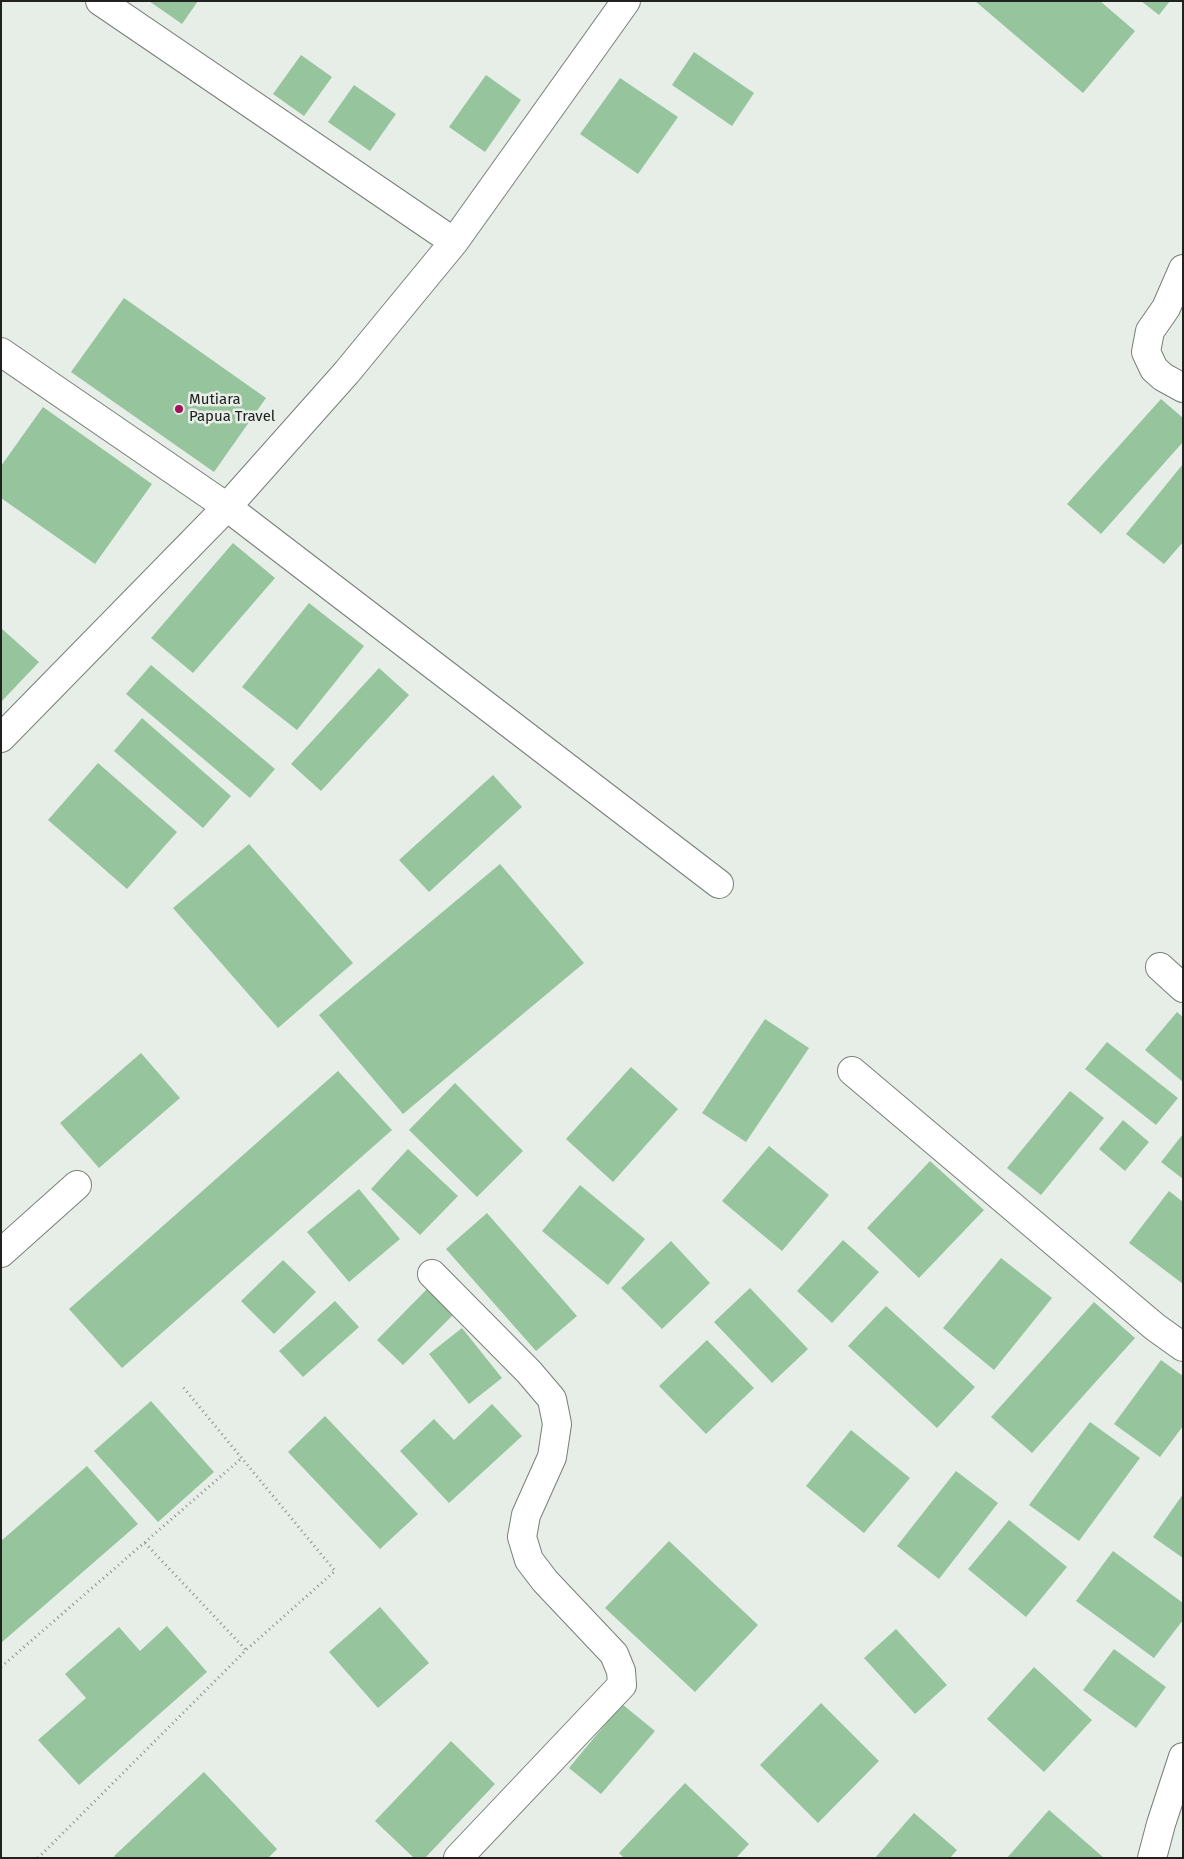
<!DOCTYPE html>
<style>
body{margin:0}
#map{position:relative;width:1184px;height:1859px;overflow:hidden;background:#e6eee7;font-family:"Fira Sans",sans-serif}
canvas{display:block}
.frame{position:absolute;inset:0;border:2px solid #202220;pointer-events:none}
</style>
<div id="map">
<canvas width="1184" height="1859"></canvas>
<div class="frame"></div>
</div>
<script>
const ctx = document.querySelector('canvas').getContext('2d');
ctx.lineJoin = 'round';
function fill(path, color) { ctx.fillStyle = color; ctx.fill(path, 'evenodd'); }
const poly = rows => new Path2D(rows.map(r => 'M' + r).join(''));
function trace(path, color, width, dash) { ctx.strokeStyle = color; ctx.lineWidth = width; ctx.lineCap = dash ? 'butt' : 'round'; ctx.setLineDash(dash || []); ctx.stroke(path); }
function label(font, color, halo, rows, align = 'center') {
  ctx.font = font + ' "Fira Sans",sans-serif'; ctx.lineWidth = 5; ctx.setLineDash([]); ctx.textBaseline = 'middle'; ctx.strokeStyle = halo; ctx.fillStyle = color; for (const [text, x, y, turn = 0] of rows) {
    ctx.save(); ctx.translate(x, y); ctx.rotate((+turn || 0) * Math.PI / 180); ctx.textAlign = isNaN(turn) ? turn : align; if (halo) ctx.strokeText(text, 0, 0); ctx.fillText(text, 0, 0); ctx.restore();
  }
}
fill(poly([
 [149,1,198,1,182,24],
 [975,1,1100,1,1135,31,1083,93],
 [1141,1,1170,1,1159,15],
 [694,52,754,93,732,126,672,85],
 [301,55,332,77,304,116,273,94],
 [486,75,521,100,485,152,449,127],
 [620,78,678,117,638,174,580,134],
 [354,85,396,114,370,151,328,122],
 [124,298,266,398,214,472,71,372],
 [1161,399,1183,418,1183,442,1101,534,1067,504],
 [43,407,152,484,95,564,1,498,1,466],
 [1183,464,1183,542,1164,564,1126,534],
 [233,543,275,578,193,673,151,638],
 [309,603,364,646,297,730,242,687],
 [1,628,39,662,1,702],
 [151,665,275,769,250,798,126,694],
 [379,668,409,695,321,791,291,764],
 [142,718,231,796,203,828,114,751],
 [98,763,177,832,127,889,48,820],
 [493,775,522,807,429,892,399,860],
 [249,844,353,963,278,1028,173,908],
 [500,864,584,963,403,1114,319,1015],
 [1177,1012,1183,1017,1183,1082,1145,1050],
 [765,1019,809,1048,746,1142,702,1113],
 [1107,1042,1178,1098,1156,1125,1085,1069],
 [141,1053,180,1098,99,1168,60,1123],
 [631,1067,678,1109,613,1182,566,1139],
 [338,1071,392,1130,122,1368,69,1309],
 [455,1083,523,1151,477,1197,409,1130],
 [1070,1091,1104,1118,1041,1195,1007,1168],
 [1123,1120,1149,1142,1125,1171,1099,1149],
 [1183,1134,1183,1179,1161,1162],
 [769,1146,829,1195,782,1251,722,1201],
 [408,1149,458,1196,420,1235,371,1189],
 [930,1161,984,1210,919,1278,867,1228],
 [580,1185,645,1239,608,1285,542,1231],
 [359,1189,400,1239,349,1282,307,1232],
 [1169,1191,1183,1202,1183,1284,1129,1243],
 [487,1213,577,1316,536,1351,446,1249],
 [843,1240,879,1272,832,1323,797,1291],
 [671,1241,710,1283,662,1329,621,1288],
 [1001,1258,1052,1298,994,1370,943,1328],
 [283,1260,316,1292,274,1334,241,1301],
 [750,1288,808,1349,772,1383,714,1322],
 [427,1289,453,1315,403,1365,377,1340],
 [335,1301,359,1327,303,1377,279,1351],
 [1094,1302,1135,1338,1032,1453,991,1417],
 [886,1306,975,1387,937,1428,848,1346],
 [462,1328,502,1378,469,1404,429,1354],
 [707,1340,754,1388,706,1434,659,1386],
 [1161,1360,1183,1376,1183,1426,1160,1457,1114,1424],
 [151,1401,214,1472,158,1522,94,1451],
 [492,1404,522,1436,449,1503,400,1451,434,1419,454,1440],
 [325,1416,418,1514,380,1549,288,1452],
 [1090,1422,1140,1458,1079,1541,1029,1505],
 [851,1430,910,1478,864,1533,806,1486],
 [87,1466,138,1524,1,1643,1,1541],
 [956,1471,998,1503,939,1579,897,1546],
 [1183,1494,1183,1558,1153,1537],
 [1009,1520,1067,1567,1026,1617,968,1569],
 [669,1541,758,1625,695,1692,605,1608],
 [1113,1551,1183,1603,1183,1620,1154,1658,1076,1601],
 [380,1607,429,1663,378,1708,329,1652],
 [167,1626,207,1672,79,1785,38,1740,86,1698,65,1674,119,1627,140,1651],
 [896,1629,947,1685,915,1714,864,1658],
 [1114,1649,1166,1687,1136,1728,1083,1690],
 [1034,1667,1092,1720,1044,1772,987,1719],
 [821,1703,879,1761,818,1823,760,1765],
 [622,1704,655,1731,601,1794,569,1768],
 [451,1741,495,1784,425,1858,414,1858,375,1821],
 [204,1772,277,1849,268,1858,116,1858,114,1856],
 [685,1783,749,1844,736,1858,624,1858,619,1853],
 [1049,1810,1104,1858,1007,1858],
 [914,1813,957,1850,950,1858,875,1858]
]), '#96c59d');
const street = poly([
 [100,1,454,242],
 [1183,269,1166,308,1150,331,1146,352,1154,369,1163,377,1183,388],
 [1,352,227,507,719,884],
 [1,738,227,507,347,372,454,242,626,1],
 [1160,967,1183,988],
 [852,1071,1155,1327,1183,1347],
 [1,1253,77,1185],
 [432,1274,529,1372,552,1399,557,1424,552,1457,526,1515,522,1537,529,1560,545,1581,614,1654,621,1671,622,1685,458,1858],
 [1152,1858,1161,1824,1183,1757]
]);
trace(street, '#797f7a', 30);
trace(poly([
 [145,1543,246,1650],
 [1,1667,242,1458],
 [38,1858,246,1650,335,1571,183,1387]
]), '#8a8f8b', 3, [1, 4]);
trace(street, '#fff', 28);
for (const [x, y, r, color] of [
 [179,409,5,"#a11259"]
]) { const dot = new Path2D(); dot.arc(x, y, r, 0, 2 * Math.PI); ctx.fillStyle = color; ctx.fill(dot); trace(dot, '#e6eee7', 2); }
label('15px', '#202220', '#e6eee7', [
 ["Mutiara",189,400],
 ["Papua Travel",189,417]
], 'left');
</script>
